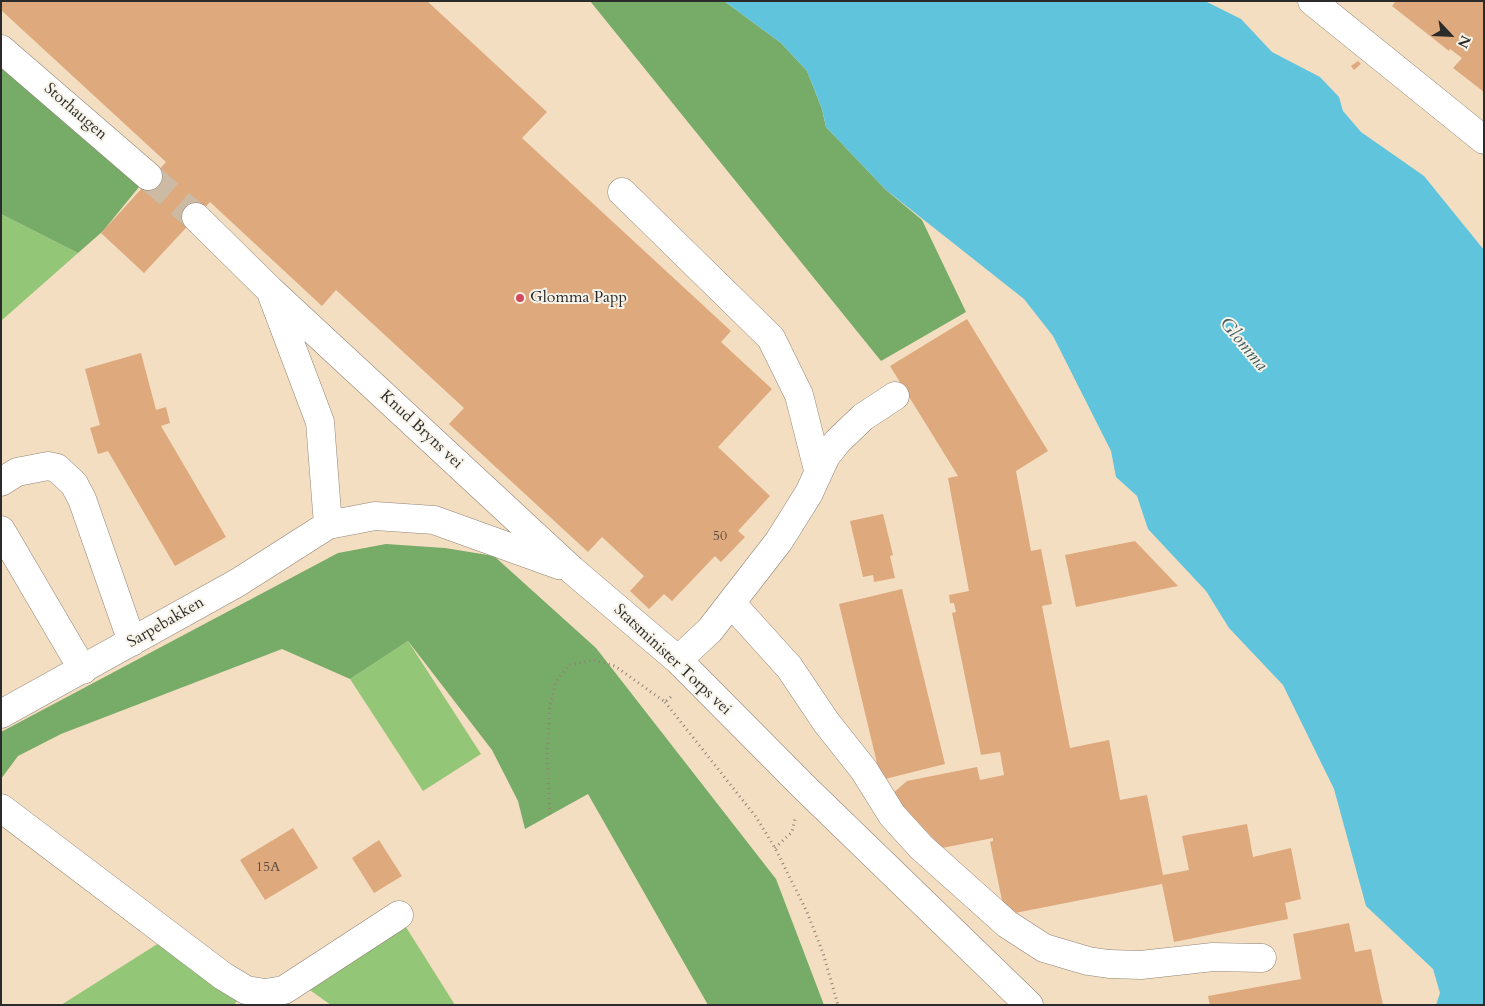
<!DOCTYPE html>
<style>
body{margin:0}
#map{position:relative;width:1485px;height:1006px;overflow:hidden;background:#f4dec2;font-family:Cardo,serif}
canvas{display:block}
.frame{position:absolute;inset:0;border:2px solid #2b2b2b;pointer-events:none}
.north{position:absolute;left:1425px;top:10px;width:50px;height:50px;-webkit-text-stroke:4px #f7f3e8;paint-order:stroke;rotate:115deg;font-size:14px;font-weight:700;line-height:20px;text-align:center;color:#2b2b2b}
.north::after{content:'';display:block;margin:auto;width:18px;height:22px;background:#2b2b2b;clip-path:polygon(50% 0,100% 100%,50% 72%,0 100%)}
</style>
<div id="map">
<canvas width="1485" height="1006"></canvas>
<div class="frame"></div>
<div class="north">N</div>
</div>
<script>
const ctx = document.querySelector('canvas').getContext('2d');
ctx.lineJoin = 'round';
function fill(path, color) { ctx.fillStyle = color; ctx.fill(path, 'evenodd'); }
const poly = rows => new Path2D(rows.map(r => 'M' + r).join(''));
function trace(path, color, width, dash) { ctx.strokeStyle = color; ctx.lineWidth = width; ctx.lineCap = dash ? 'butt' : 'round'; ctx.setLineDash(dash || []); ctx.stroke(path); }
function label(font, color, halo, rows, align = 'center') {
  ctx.font = font + ' Cardo,serif'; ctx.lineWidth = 4; ctx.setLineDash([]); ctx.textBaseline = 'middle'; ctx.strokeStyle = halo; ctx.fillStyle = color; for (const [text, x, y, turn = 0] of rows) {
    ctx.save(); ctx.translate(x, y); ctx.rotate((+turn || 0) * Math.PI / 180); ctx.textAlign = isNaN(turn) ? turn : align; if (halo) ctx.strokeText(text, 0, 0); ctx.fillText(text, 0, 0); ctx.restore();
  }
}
fill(poly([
 [1,214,78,253,1,321],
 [408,641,481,754,423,791,350,679],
 [399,916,455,1005,331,1005,297,981],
 [170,936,246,990,234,1005,61,1005]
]), '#94c677');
fill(poly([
 [590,1,724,1,781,43,807,71,822,109,826,127,886,190,922,220,966,312,881,361],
 [1,49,148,176,103,231,78,253,1,214],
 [386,544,445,548,494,556,596,648,776,879,824,1005,708,1005,588,794,525,829,518,801,492,750,408,641,350,679,282,649,61,734,18,756,1,779,1,732,338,553]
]), '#77ab68');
fill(poly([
 [724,1,1205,1,1241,19,1272,52,1320,77,1339,97,1343,111,1361,132,1424,176,1484,250,1484,1005,1436,1005,1440,993,1433,969,1366,906,1334,789,1283,685,1229,628,1206,591,1148,529,1137,496,1116,477,1111,451,1053,336,1024,299,886,190,826,127,822,109,807,71,781,43]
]), '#60c4dd');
fill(poly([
 [1,1,427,1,547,112,522,138,731,331,721,342,772,389,718,447,770,496,738,531,745,537,721,562,715,556,672,601,664,594,649,609,630,591,644,576,602,537,588,552,449,424,464,408,336,290,322,306,210,202,144,273,101,233,166,162,1,10],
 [1396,1,1484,1,1484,92,1453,68,1462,58,1450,49,1449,51,1392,6],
 [1358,61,1361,64,1354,70,1351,66],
 [967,319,1048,451,1016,471,1031,551,1041,549,1052,604,1042,606,1070,748,1109,740,1120,800,1147,795,1163,875,1189,870,1182,836,1247,824,1253,857,1291,848,1301,899,1285,903,1288,919,1174,942,1162,884,1005,915,990,842,993,841,993,838,942,848,892,794,907,781,977,767,980,780,1004,775,1000,752,981,755,952,613,956,612,954,603,950,603,949,595,969,591,948,478,958,476,890,366],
 [141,353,156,410,166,407,170,423,161,426,226,537,175,566,108,451,98,454,90,428,100,425,85,369],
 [883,514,893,555,890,556,895,578,874,582,873,575,863,577,850,521],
 [1135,541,1178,586,1076,607,1065,555],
 [902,589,945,764,881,780,839,604],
 [293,828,318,868,265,900,240,860],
 [379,840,402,876,374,893,352,858],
 [1349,923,1355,952,1371,949,1383,1005,1210,1005,1208,996,1301,979,1293,934]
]), '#dda97d');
trace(poly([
 [148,176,196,217]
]), '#ccbaa4', 28, [28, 14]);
const minor = poly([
 [1312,1,1484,140],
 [1,49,148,176],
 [622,192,771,338,799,395,818,470],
 [196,217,270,290,572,570,678,660,804,787,1029,1005],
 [272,295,320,422,328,525],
 [1,482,17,472,48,466,57,468,74,484,82,499,132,642],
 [1,530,83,670],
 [732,604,789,667,826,722,864,770,892,815,921,847,1007,924,1044,948,1088,961,1109,964,1141,965,1213,957,1262,958],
 [678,660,710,630,779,541,809,493,826,456,838,441,863,417,895,396],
 [1,714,237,583,328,525,375,516,434,520,559,565],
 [1,808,223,976,246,990,265,993,284,990,399,915]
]);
trace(minor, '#908476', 29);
trace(poly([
 [665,702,756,817,775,848,807,912,823,953,838,1005],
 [550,814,547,754,550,705,556,682,569,665,593,660,615,666,665,702,673,695],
 [775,848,792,832,795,819]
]), '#908476', 3, [1, 4]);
trace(minor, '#fff', 28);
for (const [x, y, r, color] of [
 [520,298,5,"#d1495b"]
]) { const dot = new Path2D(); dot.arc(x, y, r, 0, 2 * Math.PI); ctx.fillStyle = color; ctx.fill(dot); trace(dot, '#f7f3e8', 2); }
label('14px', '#584a40', null, [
 ["50",720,537],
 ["15A",268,868]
]);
label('16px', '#2b2b2b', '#f7f3e8', [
 ["Storhaugen",75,112,41],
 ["Knud Bryns vei",421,430,43],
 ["Sarpebakken",166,623,-30],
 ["Statsminister Torps vei",672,660,43]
]);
label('16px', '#2b2b2b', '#f7f3e8', [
 ["Glomma Papp",530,298]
], 'left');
label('italic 18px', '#3b5960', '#f7f3e8', [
 ["Glomma",1243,345,50]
]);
</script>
